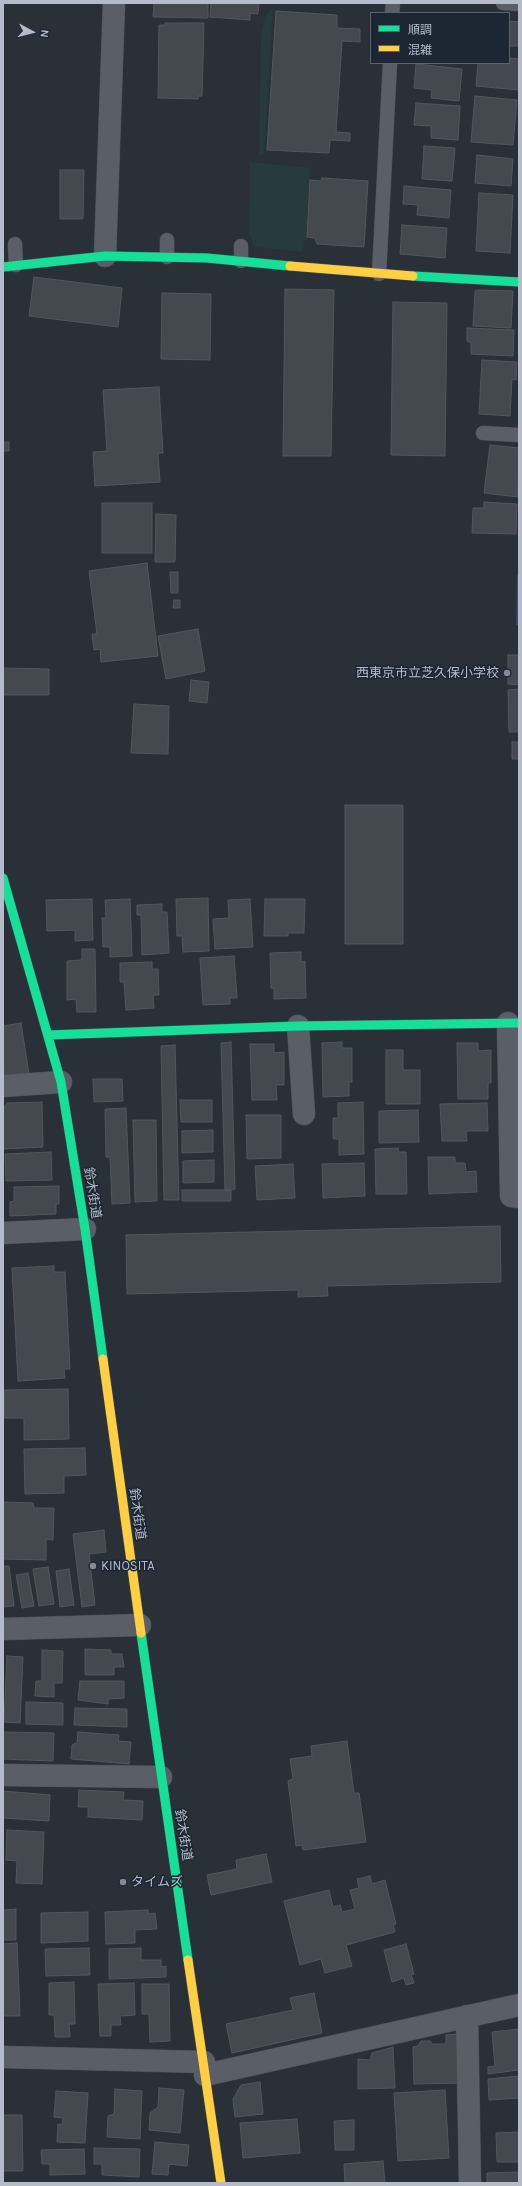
<!DOCTYPE html>
<meta charset="utf-8">
<style>
body{margin:0}
#map{position:relative;width:522px;height:2186px;overflow:hidden;background:#2a3038;font-family:Karla,"Noto Sans JP",sans-serif}
canvas{display:block}
.frame{position:absolute;inset:0;border:4px solid #b4bcc9;pointer-events:none}
.legend{position:absolute;left:370px;top:12px;width:140px;height:52px;box-sizing:border-box;background:#1d2633;border:1px solid #59626f;margin:0;padding:5px 7px;list-style:none;font-size:12px;color:#b4bcc9}
.legend li{display:flex;align-items:center;gap:8px;height:20px}
.legend b{width:20px;border:1px solid #59626f}
.north{position:absolute;left:12px;top:12px;width:40px;height:40px;-webkit-text-stroke:3px #1d2633;paint-order:stroke;rotate:97deg;font-size:11px;font-weight:700;line-height:16px;text-align:center;color:#b4bcc9}
.north::after{content:'';display:block;margin:auto;width:14px;height:18px;background:#b4bcc9;clip-path:polygon(50% 0,100% 100%,50% 72%,0 100%)}
</style>
<div id="map">
<canvas width="522" height="2186"></canvas>
<div class="frame"></div>
<ul class="legend">
<li><b style="height:5px;background:#16e098"></b>順調</li>
<li><b style="height:5px;background:#ffcf43"></b>混雑</li>
</ul>
<div class="north">N</div>
</div>
<script>
const ctx = document.querySelector('canvas').getContext('2d');
ctx.lineJoin = 'round';
function fill(path, color) { ctx.fillStyle = color; ctx.fill(path, 'evenodd'); }
const poly = rows => new Path2D(rows.map(r => 'M' + r).join(''));
function trace(path, color, width, dash) { ctx.strokeStyle = color; ctx.lineWidth = width; ctx.lineCap = dash ? 'butt' : 'round'; ctx.setLineDash(dash || []); ctx.stroke(path); }
function label(font, color, halo, rows, align = 'center') {
  ctx.font = font + ' Karla,"Noto Sans JP",sans-serif'; ctx.lineWidth = 3; ctx.setLineDash([]); ctx.textBaseline = 'middle'; ctx.strokeStyle = halo; ctx.fillStyle = color; for (const [text, x, y, turn = 0] of rows) {
    ctx.save(); ctx.translate(x, y); ctx.rotate((+turn || 0) * Math.PI / 180); ctx.textAlign = isNaN(turn) ? turn : align; if (halo) ctx.strokeText(text, 0, 0); ctx.fillText(text, 0, 0); ctx.restore();
  }
}
fill(poly([
 [273,8,264,154,259,155,261,35,265,16],
 [250,162,310,168,307,240,304,240,303,252,254,247,249,232]
]), '#273a3e');
fill(poly([
 [517,575,519,575,519,625,516,625]
]), '#384963');
const building = poly([
 [154,3,208,3,208,18,153,17,154,3],
 [211,3,259,3,258,14,250,13,250,20,210,17,211,3],
 [276,11,337,15,337,28,360,29,360,42,342,41,336,132,350,133,350,141,330,140,329,153,267,150,276,11],
 [509,21,519,22,519,46,509,46,509,21],
 [165,23,204,23,202,96,198,96,198,99,158,98,159,25,166,25,165,23],
 [509,58,519,59,519,90,476,86,478,63,509,63,509,58],
 [416,64,462,69,459,101,431,98,432,90,414,88,416,64],
 [475,96,517,100,513,145,471,142,475,96],
 [416,103,460,106,458,140,431,138,431,126,414,125,416,103],
 [424,146,455,148,452,181,422,179,424,146],
 [477,155,513,159,511,186,475,183,477,155],
 [60,170,84,170,83,219,60,219,60,170],
 [322,178,368,181,364,247,317,244,315,238,307,237,310,180,321,181,322,178],
 [404,186,451,190,449,218,417,215,418,205,403,204,404,186],
 [479,193,513,195,510,253,476,251,479,193],
 [402,225,447,228,445,258,400,254,402,225],
 [34,277,122,288,118,327,29,316,34,277],
 [285,289,334,290,331,456,283,456,285,289],
 [479,290,513,291,511,328,473,326,475,291,479,290],
 [162,293,211,294,210,360,161,359,162,293],
 [393,302,447,303,445,456,391,455,393,302],
 [467,328,514,330,513,356,471,354,471,343,467,341,467,328],
 [482,360,517,362,516,380,512,379,510,416,479,414,482,360],
 [159,387,163,453,158,453,160,482,95,486,93,452,107,451,103,390,159,387],
 [3,442,9,442,9,451,3,451,3,442],
 [490,445,519,448,518,497,484,493,490,445],
 [484,502,517,504,516,534,472,533,473,508,484,508,484,502],
 [102,503,152,503,152,553,102,553,102,503],
 [156,514,176,515,175,562,155,562,156,514],
 [147,563,158,656,101,662,100,649,94,650,92,634,97,634,89,571,147,563],
 [170,572,178,572,178,593,171,593,170,572],
 [174,600,180,600,180,608,173,608,174,600],
 [198,629,205,671,166,679,158,636,198,629],
 [508,655,519,655,519,685,508,684,508,655],
 [3,668,49,669,49,695,3,695,3,668],
 [191,680,209,682,207,703,189,701,191,680],
 [519,689,519,732,509,732,508,690,519,689],
 [134,704,169,706,168,754,131,753,134,704],
 [512,742,519,742,519,759,512,759,512,742],
 [345,805,403,805,403,944,345,944,345,805],
 [208,898,209,951,183,952,182,936,177,936,176,899,208,898],
 [92,899,93,940,75,941,75,930,47,931,46,900,92,899],
 [130,899,132,956,110,957,110,947,103,947,102,918,106,918,105,900,130,899],
 [250,899,253,947,215,949,213,919,229,918,228,900,250,899],
 [265,899,305,899,304,933,288,933,288,936,264,936,265,899],
 [162,904,162,912,167,912,169,953,142,955,141,915,137,915,137,905,162,904],
 [82,949,95,949,96,1012,77,1012,76,999,67,1000,67,961,82,960,82,949],
 [301,952,301,962,305,961,306,998,274,999,274,988,271,988,270,953,301,952],
 [234,956,237,998,230,998,230,1004,203,1005,200,958,234,956],
 [152,962,152,969,158,969,159,995,153,995,154,1008,126,1010,124,982,120,982,120,963,152,962],
 [21,1023,29,1074,4,1078,3,1026,21,1023],
 [231,1042,235,1189,231,1190,225,1190,221,1043,231,1042],
 [342,1042,342,1048,352,1048,352,1082,349,1082,349,1096,323,1097,322,1043,342,1042],
 [457,1043,478,1043,478,1051,491,1050,491,1083,488,1083,488,1099,458,1099,457,1043],
 [250,1044,274,1044,274,1053,284,1052,284,1085,276,1085,277,1100,252,1100,250,1044],
 [175,1045,179,1200,164,1200,161,1046,175,1045],
 [386,1050,403,1050,403,1070,420,1070,420,1104,386,1104,386,1050],
 [93,1079,122,1079,123,1101,94,1102,93,1079],
 [180,1100,212,1100,212,1122,181,1122,180,1100],
 [42,1102,43,1147,3,1149,3,1109,7,1103,42,1102],
 [363,1102,364,1154,339,1155,339,1139,333,1139,333,1118,338,1118,338,1103,363,1102],
 [487,1103,488,1131,466,1131,467,1141,442,1141,440,1104,487,1103],
 [126,1108,130,1203,112,1204,110,1157,106,1157,105,1109,126,1108],
 [418,1110,419,1142,379,1143,379,1111,418,1110],
 [246,1115,281,1115,281,1158,247,1159,246,1115],
 [133,1120,156,1120,157,1201,135,1202,133,1120],
 [213,1130,213,1152,182,1153,182,1131,213,1130],
 [398,1148,399,1152,406,1152,407,1194,376,1194,375,1149,398,1148],
 [51,1152,52,1180,6,1181,5,1154,51,1152],
 [428,1157,455,1157,455,1163,465,1163,466,1172,476,1171,477,1192,429,1194,428,1157],
 [214,1160,214,1182,183,1183,183,1161,214,1160],
 [364,1163,365,1196,323,1198,322,1164,364,1163],
 [293,1164,295,1198,257,1200,255,1166,293,1164],
 [59,1186,59,1204,56,1204,56,1214,10,1216,10,1202,14,1201,14,1187,59,1186],
 [182,1190,231,1190,231,1201,182,1201,182,1190],
 [500,1226,501,1282,327,1286,328,1296,298,1297,298,1290,127,1294,126,1235,500,1226],
 [54,1266,54,1272,65,1272,70,1369,64,1369,65,1378,18,1381,12,1268,54,1266],
 [68,1389,69,1439,24,1440,24,1418,4,1418,4,1390,68,1389],
 [85,1448,86,1475,64,1476,64,1493,25,1494,24,1449,85,1448],
 [3,1502,33,1503,34,1508,54,1508,53,1540,46,1539,46,1560,3,1559,3,1502],
 [104,1530,106,1552,89,1554,95,1605,82,1607,73,1534,104,1530],
 [3,1566,9,1566,14,1606,3,1607,3,1566],
 [48,1567,54,1604,39,1606,33,1569,48,1567],
 [69,1569,74,1605,60,1607,56,1571,69,1569],
 [28,1573,34,1606,22,1608,16,1575,28,1573],
 [85,1649,111,1650,111,1654,122,1654,124,1667,114,1667,114,1675,85,1675,85,1649],
 [42,1650,63,1651,62,1683,54,1683,54,1697,35,1696,36,1681,42,1681,42,1650],
 [7,1656,23,1657,20,1723,4,1722,7,1656],
 [80,1681,124,1681,124,1698,108,1699,108,1704,78,1700,80,1681],
 [26,1702,63,1703,63,1725,26,1724,26,1702],
 [75,1708,127,1709,127,1727,74,1725,75,1708],
 [3,1732,54,1733,53,1761,3,1759,3,1732],
 [78,1732,119,1735,118,1741,131,1742,129,1764,71,1759,72,1745,77,1743,78,1732],
 [347,1741,354,1793,359,1793,366,1842,303,1850,302,1845,296,1846,288,1781,293,1779,290,1759,312,1756,311,1746,347,1741],
 [79,1790,124,1792,123,1800,143,1801,142,1820,88,1817,88,1807,78,1807,79,1790],
 [3,1791,50,1795,49,1821,3,1818,3,1791],
 [7,1830,44,1832,42,1884,16,1883,17,1861,6,1860,7,1830],
 [266,1854,272,1882,211,1895,207,1875,237,1869,236,1860,266,1854],
 [370,1876,372,1884,385,1880,396,1924,393,1925,395,1932,346,1945,352,1966,325,1973,321,1959,300,1965,284,1901,329,1890,333,1907,340,1905,342,1912,355,1909,350,1890,359,1888,357,1879,370,1876],
 [16,1909,16,1940,3,1940,3,1910,16,1909],
 [148,1910,148,1914,155,1913,157,1929,135,1930,135,1943,106,1944,105,1912,148,1910],
 [88,1912,88,1941,41,1943,41,1913,88,1912],
 [17,1943,20,2016,3,2016,3,1944,17,1943],
 [406,1944,414,1974,411,1975,414,1983,406,1985,404,1978,392,1982,384,1950,406,1944],
 [89,1948,90,1975,46,1976,45,1949,89,1948],
 [141,1948,141,1960,161,1960,161,1967,166,1966,166,1977,109,1979,109,1949,141,1948],
 [74,1982,75,2024,69,2024,70,2037,55,2037,54,2015,49,2015,49,1983,74,1982],
 [134,1983,135,2015,120,2016,121,2025,111,2025,111,2036,100,2036,98,1984,134,1983],
 [142,1984,169,1984,170,2041,150,2042,149,2014,142,2014,142,1984],
 [314,1993,322,2033,232,2053,226,2024,293,2010,290,1998,314,1993],
 [519,2029,519,2070,488,2074,488,2067,495,2066,492,2032,519,2029],
 [459,2034,460,2083,414,2084,413,2047,418,2046,421,2041,430,2041,432,2044,446,2044,446,2035,459,2034],
 [393,2047,395,2088,358,2089,358,2059,370,2060,372,2053,393,2047],
 [519,2076,519,2098,489,2100,488,2079,519,2076],
 [260,2082,263,2114,235,2117,233,2099,241,2085,260,2082],
 [159,2088,184,2090,180,2133,149,2130,150,2113,158,2107,159,2088],
 [115,2089,142,2091,140,2139,107,2137,108,2116,114,2114,115,2089],
 [445,2090,449,2158,398,2161,394,2093,445,2090],
 [56,2091,88,2093,85,2143,57,2142,58,2124,62,2125,63,2118,54,2117,56,2091],
 [3,2115,22,2115,23,2171,3,2171,3,2115],
 [297,2119,300,2153,243,2158,240,2123,297,2119],
 [354,2120,354,2150,335,2150,334,2121,354,2120],
 [519,2132,519,2162,497,2162,496,2133,519,2132],
 [155,2142,189,2145,187,2166,169,2164,168,2175,152,2174,155,2142],
 [94,2148,140,2149,139,2177,102,2175,102,2164,94,2164,94,2148],
 [84,2149,85,2174,50,2175,50,2164,42,2164,41,2150,84,2149],
 [383,2161,385,2183,345,2183,344,2164,383,2161],
 [519,2172,519,2183,487,2183,487,2173,519,2172]
]);
fill(building, '#444950');
trace(building, '#52575f', 1);
const lane = poly([
 [503,3,519,4],
 [392,13,393,3],
 [167,240,167,257],
 [15,244,16,265],
 [241,261,241,246],
 [379,274,390,63],
 [483,433,519,435]
]);
const street = poly([
 [105,256,114,3],
 [508,1023,511,1196,519,1197],
 [298,1026,304,1114],
 [3,1086,61,1082],
 [3,1233,85,1229],
 [3,1629,140,1625],
 [3,1775,161,1777],
 [467,2016,470,2183],
 [3,2057,204,2062],
 [205,2075,519,2005]
]);
const fast = poly([
 [3,267,105,256,207,258,290,266],
 [413,276,519,282],
 [3,878,61,1082,85,1229,103,1359],
 [49,1035,298,1026,519,1023],
 [141,1633,188,1960]
]);
const slow = poly([
 [290,266,413,276],
 [103,1359,141,1633],
 [188,1960,221,2183]
]);
trace(lane, '#484c53', 15);
trace(street, '#484c53', 23);
trace(fast, '#484c53', 10);
trace(slow, '#484c53', 10);
trace(lane, '#5a5e66', 14);
trace(street, '#5a5e66', 22);
trace(fast, '#16e098', 9);
trace(slow, '#ffcf43', 9);
for (const [x, y, r, color] of [
 [507,673,4,"#848b96"],
 [93,1566,4,"#848b96"],
 [123,1882,4,"#848b96"]
]) { const dot = new Path2D(); dot.arc(x, y, r, 0, 2 * Math.PI); ctx.fillStyle = color; ctx.fill(dot); trace(dot, '#1d2633', 1.5); }
label('13px', '#b4bcc9', '#1d2633', [
 ["西東京市立芝久保小学校",499,673,"right"],
 ["KINOSITA",101,1566],
 ["タイムズ",131,1882]
], 'left');
label('13px', '#b4bcc9', '#1d2633', [
 ["鈴木街道",92,1193,81],
 ["鈴木街道",137,1514,82],
 ["鈴木街道",183,1835,81]
]);
</script>
